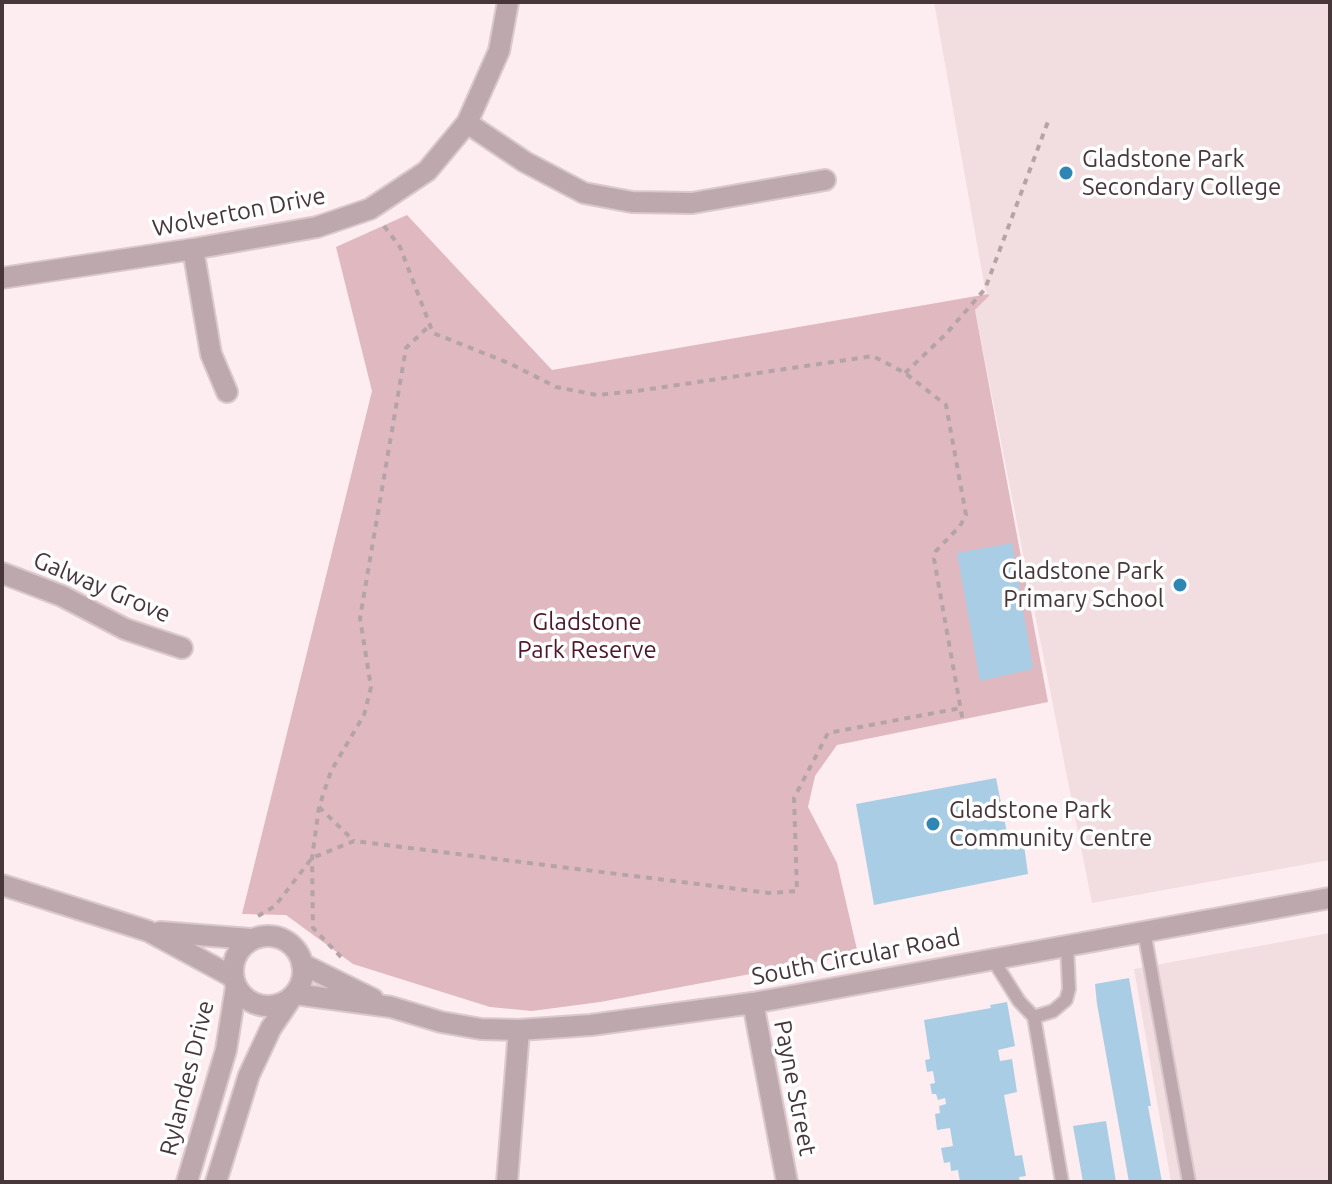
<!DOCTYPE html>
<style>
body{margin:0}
#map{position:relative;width:1332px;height:1184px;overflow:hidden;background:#feedf0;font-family:Ubuntu,sans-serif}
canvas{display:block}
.frame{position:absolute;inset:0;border:4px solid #47363a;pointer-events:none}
</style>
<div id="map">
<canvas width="1332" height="1184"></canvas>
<div class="frame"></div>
</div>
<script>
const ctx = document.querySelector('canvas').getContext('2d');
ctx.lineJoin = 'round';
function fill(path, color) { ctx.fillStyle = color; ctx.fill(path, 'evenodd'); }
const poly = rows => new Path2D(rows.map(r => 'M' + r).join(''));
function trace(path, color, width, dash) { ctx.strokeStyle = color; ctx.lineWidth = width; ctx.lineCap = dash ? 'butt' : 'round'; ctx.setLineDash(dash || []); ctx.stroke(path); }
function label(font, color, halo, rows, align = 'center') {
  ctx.font = font + ' Ubuntu,sans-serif'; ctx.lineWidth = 7; ctx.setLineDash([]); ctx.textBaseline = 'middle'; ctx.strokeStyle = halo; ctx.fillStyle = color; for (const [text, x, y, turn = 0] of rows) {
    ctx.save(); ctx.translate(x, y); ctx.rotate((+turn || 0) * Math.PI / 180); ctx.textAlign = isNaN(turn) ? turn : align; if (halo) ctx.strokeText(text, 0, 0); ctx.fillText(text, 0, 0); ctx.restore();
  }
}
fill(poly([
 [934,2,1330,2,1330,860,1092,903,975,310,989,296,985,289],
 [1330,933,1330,1182,1171,1182,1134,969]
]), '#f2dde1');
fill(poly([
 [407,215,552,370,988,294,989,296,975,310,1048,702,837,745,815,776,808,807,837,863,858,954,600,1002,532,1011,490,1007,353,964,286,915,242,914,372,391,336,247]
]), '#dfb8c0');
fill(poly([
 [1012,543,1033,669,980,681,957,553],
 [996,778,1010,848,1024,845,1028,874,874,905,856,804],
 [1129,978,1151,1106,1148,1106,1162,1182,1129,1182,1097,1004,1095,984],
 [1007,1002,1015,1046,998,1050,1000,1061,1012,1059,1017,1092,1004,1095,1015,1156,1022,1155,1026,1176,1019,1177,1020,1182,960,1182,958,1170,951,1171,950,1162,944,1163,941,1148,953,1146,950,1128,937,1130,935,1114,940,1113,939,1106,946,1104,945,1098,938,1100,936,1094,932,1094,930,1084,935,1083,933,1071,927,1072,925,1060,930,1059,924,1020,991,1008,990,1005],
 [1106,1121,1116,1182,1083,1182,1073,1126]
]), '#a8cde5');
const service = poly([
 [1144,931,1189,1182],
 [992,958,1019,1001,1034,1017,1053,1011,1066,1000,1069,989,1067,945],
 [1034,1017,1062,1182]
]);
const minor = poly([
 [467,123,525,162,584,193,632,202,692,203,825,180],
 [193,249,211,354,227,392],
 [2,278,193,249,317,227,370,209,427,171,467,123,499,51,508,2],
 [2,573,62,596,125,629,182,648],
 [753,1003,787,1182],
 [507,1182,519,1030]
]);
const tertiary = poly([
 [2,885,148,931,233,977],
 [160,932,251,939],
 '233 971a35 35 0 1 1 70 0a35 35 0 1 1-70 0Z',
 [302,964,373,999],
 [295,994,391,1007,441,1022,481,1029,519,1030,591,1025,753,1003,1330,898],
 [187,1182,226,1050,236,987],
 [216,1182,249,1075,271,1028,292,997]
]);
trace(service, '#d9c8cc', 16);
trace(minor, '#d9c8cc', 24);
trace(tertiary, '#d9c8cc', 24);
trace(poly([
 [384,226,400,247,433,333,511,364,556,387,597,395,637,391,873,356,905,373,946,405,966,515,960,526,936,551,934,559,963,722],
 [905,373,945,335,985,289,1049,119],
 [319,807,354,841],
 [258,916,275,906,312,858,354,841,769,893,797,891,794,798,828,733,961,708],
 [341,957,313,928,312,858,319,807,331,771,364,715,371,687,360,618,406,348,430,325]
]), '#b5a4a7', 4, [6, 6]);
trace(service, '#bda9ad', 12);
trace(minor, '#bda9ad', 20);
trace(tertiary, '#bda9ad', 20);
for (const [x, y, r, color] of [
 [1066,173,8,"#2f86b5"],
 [1180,585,8,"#2f86b5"],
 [933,824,8,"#2f86b5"]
]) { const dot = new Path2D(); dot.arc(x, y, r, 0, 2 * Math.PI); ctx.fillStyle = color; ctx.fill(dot); trace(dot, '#fff', 3); }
label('24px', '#47363a', '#fff', [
 ["Gladstone Park",1082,159],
 ["Secondary College",1082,187],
 ["Gladstone Park",1164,571,"right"],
 ["Primary School",1164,599,"right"],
 ["Gladstone Park",949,810],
 ["Community Centre",949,838]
], 'left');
label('24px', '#47363a', '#fff', [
 ["Wolverton Drive",239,212,-11],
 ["Galway Grove",102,587,23],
 ["South Circular Road",856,957,-11],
 ["Rylandes Drive",187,1078,-76],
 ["Payne Street",795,1088,79]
]);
label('24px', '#4e1829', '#fff', [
 ["Gladstone",587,622],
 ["Park Reserve",587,650]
]);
</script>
